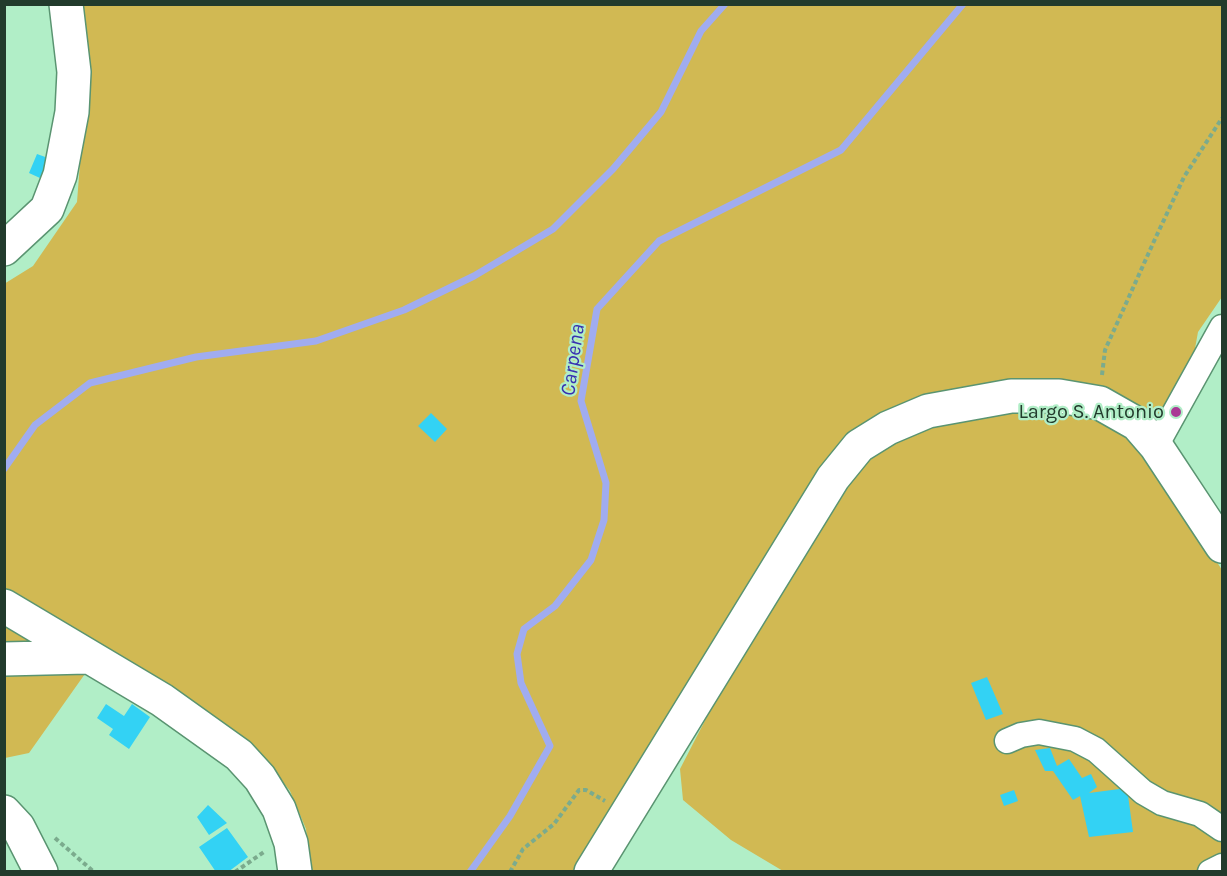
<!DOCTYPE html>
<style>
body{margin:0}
#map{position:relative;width:1227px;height:876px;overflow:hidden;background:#b1eec7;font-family:Karla,sans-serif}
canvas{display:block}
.frame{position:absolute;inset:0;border:6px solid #223b2c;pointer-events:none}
</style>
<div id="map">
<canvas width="1227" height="876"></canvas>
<div class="frame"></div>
</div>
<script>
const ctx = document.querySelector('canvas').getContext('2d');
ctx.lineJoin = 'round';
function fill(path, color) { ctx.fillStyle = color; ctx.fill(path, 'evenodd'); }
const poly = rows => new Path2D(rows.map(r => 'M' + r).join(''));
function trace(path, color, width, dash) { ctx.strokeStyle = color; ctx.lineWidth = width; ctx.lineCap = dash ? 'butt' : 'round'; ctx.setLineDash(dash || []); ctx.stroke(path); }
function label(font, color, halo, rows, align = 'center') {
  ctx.font = font + ' Karla,sans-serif'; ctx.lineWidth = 4.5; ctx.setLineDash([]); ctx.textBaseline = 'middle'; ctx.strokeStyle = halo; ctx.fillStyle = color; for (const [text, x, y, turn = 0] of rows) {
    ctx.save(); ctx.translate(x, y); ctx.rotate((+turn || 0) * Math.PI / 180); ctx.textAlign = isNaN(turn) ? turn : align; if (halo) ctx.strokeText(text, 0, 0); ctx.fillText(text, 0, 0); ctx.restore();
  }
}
fill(poly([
 [80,5,1222,5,1222,297,1198,332,1194,354,1178,393,1155,417,1125,398,1089,387,939,393,869,419,838,449,576,871,310,871,306,829,290,791,255,747,5,588,4,284,33,266,77,202,87,72],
 [1044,411,1086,416,1121,431,1151,459,1222,570,1222,871,783,871,731,840,683,800,680,769,714,703,850,479,881,450,933,427,984,416],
 [4,626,87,671,29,753,5,758]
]), '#d1b953');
trace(poly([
 [4,469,35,425,90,383,196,357,316,341,404,310,474,276,553,229,613,169,661,112,701,31,725,4],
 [470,872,510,816,550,746,521,683,517,654,524,629,555,606,591,560,604,520,606,483,581,401,597,309,659,241,841,150,963,4]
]), '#a0acf0', 7);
fill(poly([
 [37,154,48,158,40,178,29,173],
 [431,413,447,429,435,442,418,426],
 [987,677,1003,714,986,720,971,683],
 [106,704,124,716,132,704,150,717,129,749,109,735,113,729,97,718],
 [1050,748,1057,766,1069,759,1082,778,1091,774,1097,787,1089,793,1127,788,1133,832,1089,837,1080,796,1073,800,1053,771,1045,771,1035,750],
 [1014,790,1018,801,1004,806,1000,795],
 [208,805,227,823,209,835,197,817],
 [227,828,248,857,228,872,216,872,199,847]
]), '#33d2f4');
const street = poly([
 [1156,446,1222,327],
 [1007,741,1021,735,1039,732,1075,739,1096,750,1143,792,1162,803,1200,814,1222,829],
 [1210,872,1222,866]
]);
const secondary = poly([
 [4,249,47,209,60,175,72,112,74,72,66,4],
 [4,606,162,700,239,755,260,778,279,809,291,843,295,872],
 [4,659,87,657],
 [4,812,18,827,41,872],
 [591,872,833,478,859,446,888,428,928,411,1011,396,1059,396,1100,403,1137,424,1156,446,1222,546]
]);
trace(street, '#5a9471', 27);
trace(secondary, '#5a9471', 36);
trace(poly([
 [1102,375,1105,350,1155,239,1184,177,1222,118],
 [55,838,94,872],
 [235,872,264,852],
 [510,872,523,849,554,824,579,790,586,790,605,801]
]), '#7bab8d', 4, [4.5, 3]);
trace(street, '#fff', 24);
trace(secondary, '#fff', 33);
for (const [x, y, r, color] of [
 [1176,412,6,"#aa3995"]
]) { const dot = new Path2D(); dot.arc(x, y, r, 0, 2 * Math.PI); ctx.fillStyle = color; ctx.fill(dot); trace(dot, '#b1eec7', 2); }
label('20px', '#223b2c', '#b1eec7', [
 ["Largo S. Antonio",1164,412]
], 'right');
label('italic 21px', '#3730b1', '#b1eec7', [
 ["Carpena",573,360,-82]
]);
</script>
